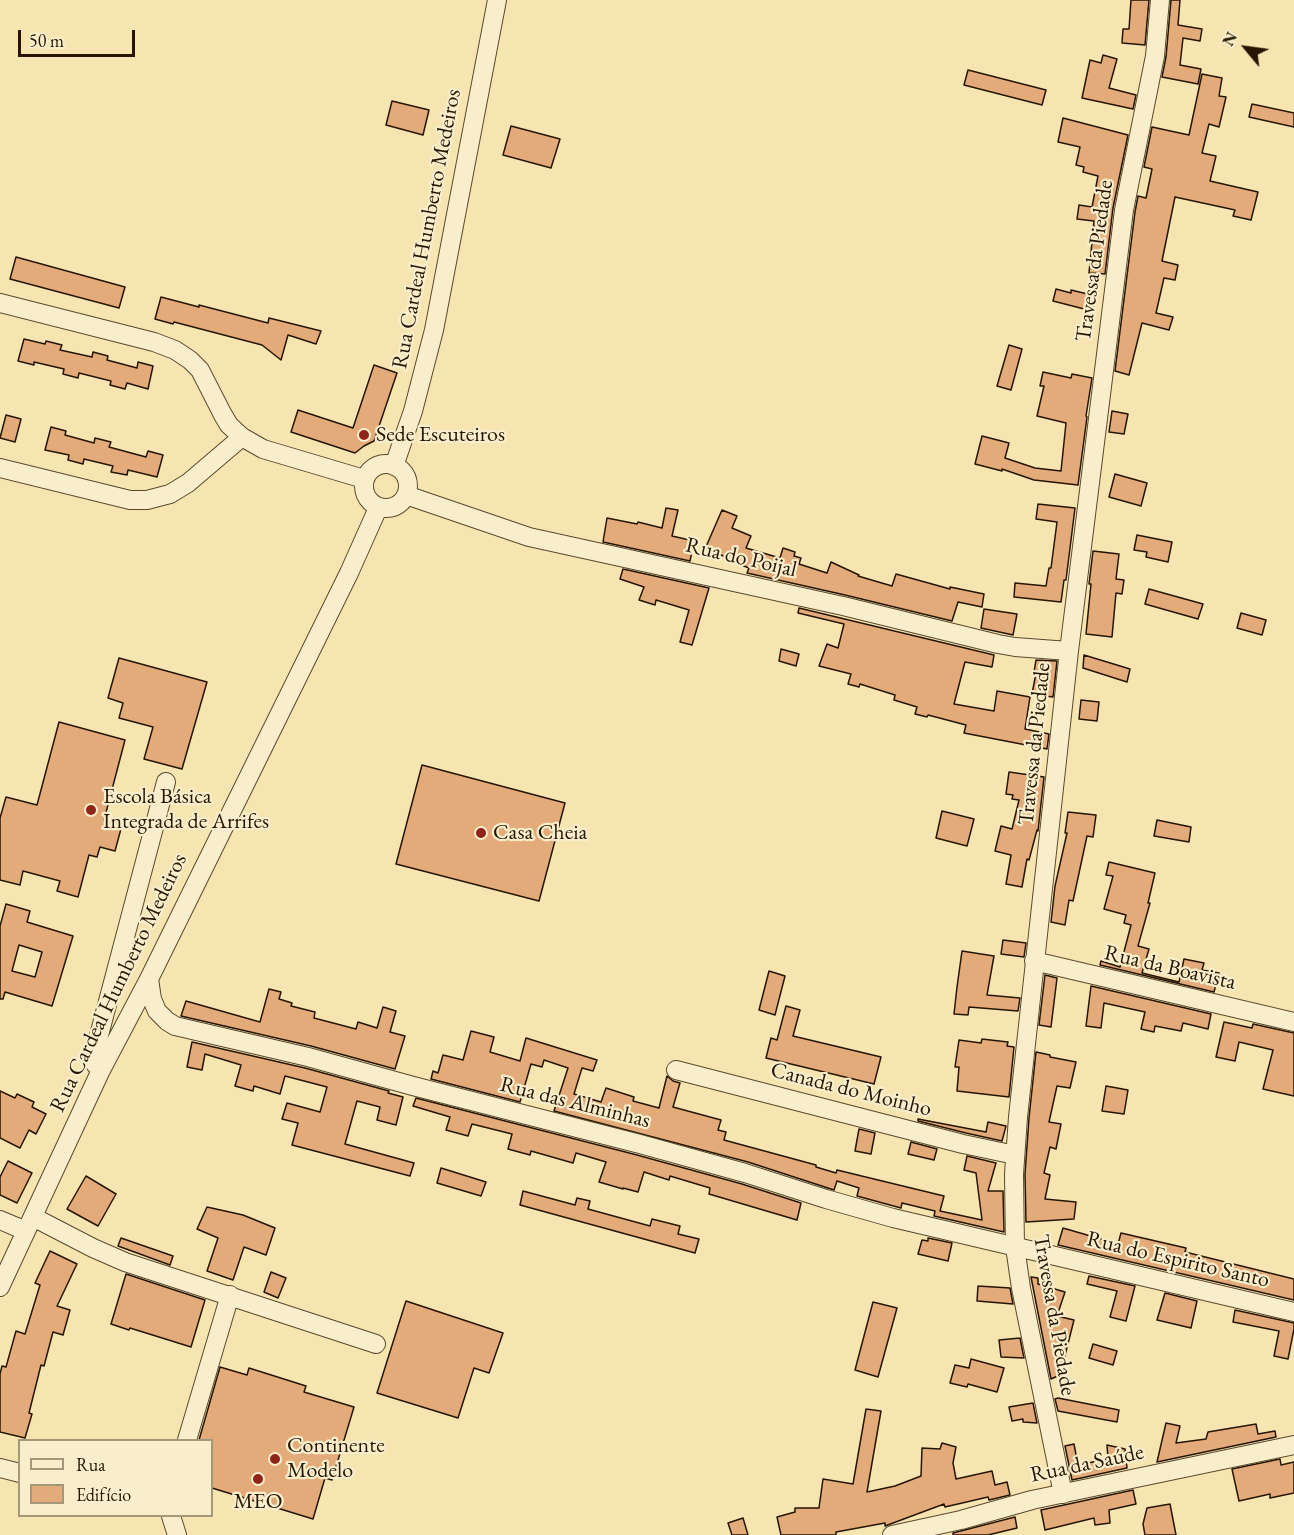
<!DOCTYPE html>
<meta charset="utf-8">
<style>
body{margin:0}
#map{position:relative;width:1294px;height:1535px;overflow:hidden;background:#f6e5b1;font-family:"EB Garamond",serif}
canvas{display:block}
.legend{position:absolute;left:18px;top:1439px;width:195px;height:78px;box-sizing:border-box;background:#f9eecc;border:2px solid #a5977a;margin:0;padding:8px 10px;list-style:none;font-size:18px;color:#261500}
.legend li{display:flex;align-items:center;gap:12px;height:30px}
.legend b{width:30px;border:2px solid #a5977a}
.north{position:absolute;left:1216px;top:18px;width:60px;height:60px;-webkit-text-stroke:4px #f9eecc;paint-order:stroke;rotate:299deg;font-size:16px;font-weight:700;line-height:24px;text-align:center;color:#261500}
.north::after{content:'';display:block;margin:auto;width:21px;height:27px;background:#261500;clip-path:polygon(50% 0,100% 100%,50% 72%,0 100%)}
.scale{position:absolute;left:18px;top:30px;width:117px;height:27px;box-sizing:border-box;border:3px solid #261500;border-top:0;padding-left:8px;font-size:18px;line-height:21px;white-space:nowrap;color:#261500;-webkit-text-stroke:4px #f9eecc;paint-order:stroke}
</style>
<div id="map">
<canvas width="1294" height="1535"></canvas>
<ul class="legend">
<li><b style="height:8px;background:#f9eecc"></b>Rua</li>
<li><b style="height:16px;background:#e2ab79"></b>Edifício</li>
</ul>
<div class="north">N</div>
<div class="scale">50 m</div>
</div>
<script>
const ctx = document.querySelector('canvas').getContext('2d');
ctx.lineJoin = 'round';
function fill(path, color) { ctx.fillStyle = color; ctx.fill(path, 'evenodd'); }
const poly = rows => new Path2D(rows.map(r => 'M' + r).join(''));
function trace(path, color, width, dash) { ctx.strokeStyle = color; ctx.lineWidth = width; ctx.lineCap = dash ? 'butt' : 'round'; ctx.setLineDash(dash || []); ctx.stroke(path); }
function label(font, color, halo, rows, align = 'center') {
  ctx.font = font + ' "EB Garamond",serif'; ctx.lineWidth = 4.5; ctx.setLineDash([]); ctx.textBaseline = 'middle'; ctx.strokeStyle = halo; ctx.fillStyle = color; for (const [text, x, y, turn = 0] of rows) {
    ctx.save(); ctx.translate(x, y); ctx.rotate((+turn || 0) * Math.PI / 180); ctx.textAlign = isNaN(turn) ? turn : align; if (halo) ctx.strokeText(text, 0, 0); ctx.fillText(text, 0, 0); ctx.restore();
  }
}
const building = poly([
 [1131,0,1149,0,1145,45,1122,43,1123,29,1129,29,1131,0],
 [1171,0,1180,0,1178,25,1202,29,1200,41,1183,38,1180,65,1201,69,1198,84,1162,77,1166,57,1171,0],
 [1103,55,1117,59,1109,88,1136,95,1133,109,1082,98,1090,60,1101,63,1103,55],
 [968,70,1046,90,1042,105,964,85,968,70],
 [1202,74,1222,78,1219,96,1226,97,1219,127,1209,124,1202,153,1216,156,1210,181,1258,192,1251,220,1233,216,1235,210,1175,197,1162,261,1178,265,1175,280,1164,278,1156,313,1173,317,1169,330,1142,323,1129,375,1115,371,1135,212,1138,196,1146,198,1152,169,1144,167,1152,127,1189,135,1202,74],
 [392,101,429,110,423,135,386,125,392,101],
 [1252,104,1294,113,1294,127,1249,117,1252,104],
 [1063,118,1128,135,1113,208,1105,274,1089,273,1094,221,1077,219,1079,205,1092,207,1098,176,1083,172,1084,167,1076,165,1080,147,1058,142,1063,118],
 [511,126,560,139,551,168,503,155,511,126],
 [16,257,125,287,119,308,10,279,16,257],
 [1056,289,1071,293,1071,290,1096,296,1092,311,1053,301,1056,289],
 [161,297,199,307,199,305,268,323,269,318,321,331,316,344,288,335,281,360,262,345,174,322,173,324,155,319,161,297],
 [24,339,45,344,46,341,62,345,60,350,92,357,93,352,108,356,107,360,137,368,138,362,153,366,148,389,127,383,125,389,110,385,111,381,79,373,78,378,63,374,64,369,34,362,34,365,18,361,24,339],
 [1009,345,1022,349,1011,390,997,386,1009,345],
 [374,365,397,373,374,441,364,446,355,453,291,432,298,410,353,428,374,365],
 [1043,372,1071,378,1072,374,1092,378,1086,416,1087,417,1078,485,1034,480,1002,469,1002,471,975,464,982,436,1009,443,1005,458,1035,468,1061,471,1066,423,1037,416,1044,386,1040,386,1043,372],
 [1112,411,1128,414,1124,434,1109,432,1112,411],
 [6,415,21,419,15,442,0,438,6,415],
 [51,427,66,431,65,435,94,443,95,438,111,442,109,447,146,457,148,451,163,455,157,477,128,470,127,475,111,472,113,466,84,459,83,464,68,460,69,455,45,450,51,427],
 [1115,474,1147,483,1141,506,1109,497,1115,474],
 [1038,504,1075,508,1066,580,1064,580,1061,602,1014,597,1015,583,1046,586,1049,568,1051,568,1057,522,1036,519,1038,504],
 [666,508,678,510,672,536,694,541,690,561,603,542,607,518,637,524,638,522,662,528,666,508],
 [722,510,737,516,732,528,751,536,746,548,780,558,783,548,795,552,794,556,801,558,799,564,827,573,831,562,859,575,858,576,892,586,896,574,950,589,950,587,984,594,982,607,958,602,952,621,845,595,747,573,749,568,726,559,726,557,705,549,722,510],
 [1137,535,1172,542,1168,562,1146,557,1147,552,1134,550,1137,535],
 [1093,551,1119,554,1116,579,1124,580,1122,594,1116,593,1112,637,1086,634,1091,584,1089,584,1093,551],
 [623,569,709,588,692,645,680,642,689,610,656,600,655,605,639,600,644,587,620,579,623,569],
 [1149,589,1203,604,1198,619,1145,604,1149,589],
 [799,608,994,655,992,667,965,662,954,704,994,711,997,691,1030,697,1025,729,1049,734,1047,749,964,733,966,725,928,715,927,717,915,714,917,707,894,700,895,695,860,684,859,687,848,684,851,674,819,666,827,644,838,648,844,624,798,613,799,608],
 [984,609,1017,614,1013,635,981,628,984,609],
 [1241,613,1266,620,1262,635,1237,628,1241,613],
 [781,649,799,654,796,666,779,661,781,649],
 [1084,655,1130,669,1127,682,1083,668,1084,655],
 [119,658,207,682,182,769,144,759,153,727,119,718,123,703,108,698,119,658],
 [1036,660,1057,661,1053,697,1032,694,1036,673,1034,672,1036,660],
 [1081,700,1099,702,1097,721,1079,719,1081,700],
 [59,722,125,740,104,820,122,825,115,851,100,847,97,857,89,855,78,897,57,891,60,881,23,871,20,885,0,880,0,818,6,797,37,805,59,722],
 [422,765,565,803,539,901,396,864,422,765],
 [1009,772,1044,777,1038,831,1037,830,1029,860,1027,859,1022,887,1006,884,1011,855,995,851,1001,826,1012,829,1019,800,1012,799,1013,795,1006,794,1009,772],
 [942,811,974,819,967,846,936,838,942,811],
 [1068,812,1096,815,1093,837,1087,836,1073,901,1069,900,1065,925,1051,922,1055,886,1067,833,1065,833,1068,812],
 [1157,820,1191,827,1189,842,1154,836,1157,820],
 [1109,862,1155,873,1148,903,1150,903,1138,946,1149,949,1142,973,1179,982,1184,959,1204,963,1202,970,1219,973,1214,992,1100,965,1101,961,1120,967,1131,925,1124,923,1126,915,1104,909,1113,876,1106,875,1109,862],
 [6,904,30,911,27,922,73,936,52,1006,5,992,3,999,0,999,0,926,6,904],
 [19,945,42,952,35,977,12,971,19,945],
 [1003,940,1026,943,1024,957,1001,954,1003,940],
 [962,951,994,956,987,995,1020,998,1018,1011,969,1007,968,1015,954,1014,957,987,962,951],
 [769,971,785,976,775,1015,759,1010,769,971],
 [1045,975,1057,978,1051,1027,1039,1025,1045,975],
 [1091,986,1211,1014,1208,1029,1183,1023,1181,1031,1155,1026,1154,1032,1141,1029,1145,1012,1104,1003,1101,1028,1086,1026,1091,986],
 [269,989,281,992,279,999,292,1003,291,1006,315,1012,314,1018,356,1029,358,1022,377,1028,383,1007,396,1011,390,1032,405,1036,395,1069,311,1046,181,1016,186,1001,260,1022,269,989],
 [786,1006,800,1010,793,1036,881,1057,874,1084,766,1058,771,1038,777,1040,786,1006],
 [1224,1022,1252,1028,1253,1024,1294,1033,1294,1096,1263,1089,1273,1050,1239,1042,1235,1061,1216,1057,1224,1022],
 [471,1031,494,1037,490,1052,520,1061,526,1038,597,1060,593,1071,582,1068,574,1094,601,1102,606,1088,634,1097,633,1101,659,1108,667,1076,673,1081,680,1083,673,1107,721,1120,718,1130,726,1132,724,1140,816,1165,816,1167,836,1173,837,1170,944,1196,940,1211,982,1220,976,1173,964,1170,967,1156,996,1163,988,1191,1003,1191,1004,1232,934,1216,935,1211,902,1203,901,1208,857,1196,859,1188,837,1181,834,1190,748,1162,554,1111,568,1068,544,1060,542,1067,531,1064,520,1102,431,1079,433,1071,438,1073,443,1055,463,1060,471,1031],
 [982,1039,1008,1042,1007,1046,1014,1047,1009,1097,957,1091,959,1067,955,1067,959,1040,981,1043,982,1039],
 [192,1042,305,1068,389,1091,388,1093,403,1097,396,1125,377,1120,380,1107,357,1101,345,1144,414,1163,410,1176,292,1145,298,1123,282,1119,287,1103,320,1112,327,1087,285,1076,280,1094,254,1086,253,1091,235,1086,241,1065,205,1054,202,1070,187,1067,192,1042],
 [1036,1052,1050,1055,1050,1057,1076,1062,1070,1088,1057,1086,1049,1122,1061,1124,1056,1149,1050,1147,1044,1173,1050,1175,1045,1199,1076,1202,1074,1219,1026,1222,1025,1174,1029,1118,1036,1052],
 [1106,1086,1128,1090,1124,1114,1102,1111,1106,1086],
 [0,1091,15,1098,17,1094,34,1102,32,1107,46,1114,36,1134,29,1130,20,1148,0,1138,0,1091],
 [416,1098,637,1155,742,1184,801,1203,797,1220,709,1194,710,1188,670,1176,669,1180,644,1172,638,1192,623,1188,623,1189,599,1182,606,1162,576,1153,573,1163,531,1151,530,1155,508,1149,512,1134,472,1124,468,1136,446,1130,450,1117,413,1106,416,1098],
 [918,1119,986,1132,988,1122,1006,1126,1002,1141,966,1133,918,1121,918,1119],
 [859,1129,875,1133,871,1154,855,1151,859,1129],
 [911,1142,937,1149,934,1160,908,1154,911,1142],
 [8,1161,32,1173,17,1203,0,1195,0,1177,8,1161],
 [441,1168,486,1182,481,1196,437,1183,441,1168],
 [86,1176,116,1194,98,1226,67,1209,86,1176],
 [523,1191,575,1205,577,1198,590,1201,588,1209,650,1226,652,1219,680,1226,678,1234,699,1239,695,1253,520,1205,523,1191],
 [207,1207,243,1215,275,1228,266,1255,244,1247,233,1280,207,1271,218,1238,197,1229,207,1207],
 [1063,1228,1118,1244,1121,1233,1186,1248,1185,1252,1294,1279,1294,1300,1058,1245,1063,1228],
 [121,1238,173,1256,170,1265,118,1246,121,1238],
 [928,1238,952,1243,948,1261,918,1254,922,1240,928,1241,928,1238],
 [50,1251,77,1264,57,1306,70,1310,63,1335,53,1332,44,1366,41,1365,29,1413,32,1414,25,1438,0,1432,0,1374,2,1366,6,1367,16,1331,25,1334,40,1285,35,1283,50,1251],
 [271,1272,286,1278,278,1298,264,1292,271,1272],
 [126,1274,205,1300,191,1347,130,1328,129,1330,111,1324,126,1274],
 [1089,1276,1135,1286,1126,1321,1110,1317,1117,1291,1087,1284,1089,1276],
 [1031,1277,1038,1278,1038,1284,1065,1292,1057,1316,1074,1320,1060,1375,1051,1379,1031,1277],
 [978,1286,1010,1288,1013,1304,977,1301,978,1286],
 [1165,1293,1197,1301,1191,1328,1157,1320,1165,1293],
 [406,1301,503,1333,489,1373,474,1368,458,1418,377,1393,406,1301],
 [873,1302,897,1308,878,1377,855,1370,873,1302],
 [1235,1310,1294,1323,1294,1329,1288,1359,1274,1356,1279,1331,1233,1322,1235,1310],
 [1020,1338,1024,1358,1001,1357,999,1340,1020,1338],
 [1093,1344,1117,1351,1113,1365,1089,1358,1093,1344],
 [971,1359,1004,1368,997,1392,968,1384,967,1387,950,1383,955,1365,969,1368,971,1359],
 [220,1367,247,1375,249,1368,306,1386,304,1392,354,1407,332,1480,325,1478,313,1519,212,1488,212,1440,199,1440,220,1367],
 [1058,1398,1119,1410,1117,1422,1058,1411,1055,1399,1058,1398],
 [1033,1403,1037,1423,1023,1422,1023,1419,1012,1421,1009,1407,1033,1403],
 [866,1409,881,1411,867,1492,895,1486,921,1476,922,1448,940,1449,942,1443,956,1447,953,1463,956,1479,992,1471,995,1485,1007,1482,1010,1495,989,1500,988,1497,945,1507,944,1504,885,1526,885,1523,836,1532,836,1535,781,1535,777,1517,795,1512,795,1508,819,1508,823,1479,853,1484,866,1409],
 [1166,1423,1180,1426,1176,1443,1206,1439,1208,1432,1256,1424,1258,1434,1275,1431,1276,1437,1157,1462,1166,1423],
 [1074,1444,1078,1465,1108,1459,1107,1445,1125,1449,1127,1468,1072,1480,1065,1446,1074,1444],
 [1280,1459,1281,1465,1294,1462,1294,1493,1270,1498,1270,1494,1239,1501,1232,1469,1280,1459],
 [1133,1490,1136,1504,1109,1510,1110,1523,1095,1525,1094,1518,1045,1530,1041,1510,1133,1490],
 [1170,1504,1176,1535,1145,1535,1143,1524,1147,1508,1170,1504],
 [1015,1517,1017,1528,988,1535,953,1535,953,1533,1015,1517],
 [743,1518,748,1535,732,1535,728,1523,743,1518]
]);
fill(building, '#e2ab79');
trace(building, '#261500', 1.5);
const minor = poly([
 [0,303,154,342,175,350,190,360,200,370,223,415,229,425,242,437,263,449,364,479],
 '364 486a22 22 0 1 1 44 0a22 22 0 1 1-44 0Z',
 [394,466,413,411,434,330,497,0],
 [0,468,130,500,147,500,170,494,188,483,242,437],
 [406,495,529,537,843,606,998,644,1015,647,1069,651],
 [1034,961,1294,1022],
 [149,979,152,999,157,1011,167,1021,175,1026,308,1057,413,1086,640,1144,745,1173,826,1199,893,1218,1294,1312],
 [101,1070,95,1064,93,1058,166,782],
 [676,1070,963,1144,1015,1155],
 [33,1217,93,1248,125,1262,376,1344],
 [0,1220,26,1231],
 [0,1287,101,1070,149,979,349,573,378,508],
 [187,1440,230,1295],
 [0,1468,20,1473],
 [1063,1494,1021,1288,1015,1247,1014,1174,1018,1117,1069,651,1124,210,1155,56,1160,0],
 [171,1516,177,1535],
 [892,1535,961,1520,1032,1500,1079,1490,1294,1445]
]);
trace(minor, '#5a492c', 20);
trace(minor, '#f9eecc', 18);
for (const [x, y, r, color] of [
 [364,435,6,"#8f2418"],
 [91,810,6,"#8f2418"],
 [481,833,6,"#8f2418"],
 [275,1459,6,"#8f2418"],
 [258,1479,6,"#8f2418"]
]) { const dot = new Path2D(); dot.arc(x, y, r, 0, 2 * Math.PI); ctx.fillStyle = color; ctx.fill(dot); trace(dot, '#f9eecc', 2); }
label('22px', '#261500', '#f9eecc', [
 ["Rua Cardeal Humberto Medeiros",427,229,-79],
 ["Travessa da Piedade",1095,261,-82],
 ["Rua do Poijal",741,558,13],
 ["Travessa da Piedade",1035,744,-84],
 ["Rua da Boavista",1170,968,13],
 ["Rua Cardeal Humberto Medeiros",119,983,-64],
 ["Canada do Moinho",851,1090,14],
 ["Rua das Alminhas",575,1103,14],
 ["Rua do Espirito Santo",1178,1260,13],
 ["Travessa da Piedade",1054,1315,80],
 ["Rua da Saúde",1087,1464,-12]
]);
label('22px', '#261500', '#f9eecc', [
 ["Sede Escuteiros",376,435],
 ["Escola Básica",103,797],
 ["Integrada de Arrifes",103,822],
 ["Casa Cheia",493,833],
 ["Continente",287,1446],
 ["Modelo",287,1471],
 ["MEO",258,1502,"center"]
], 'left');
</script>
